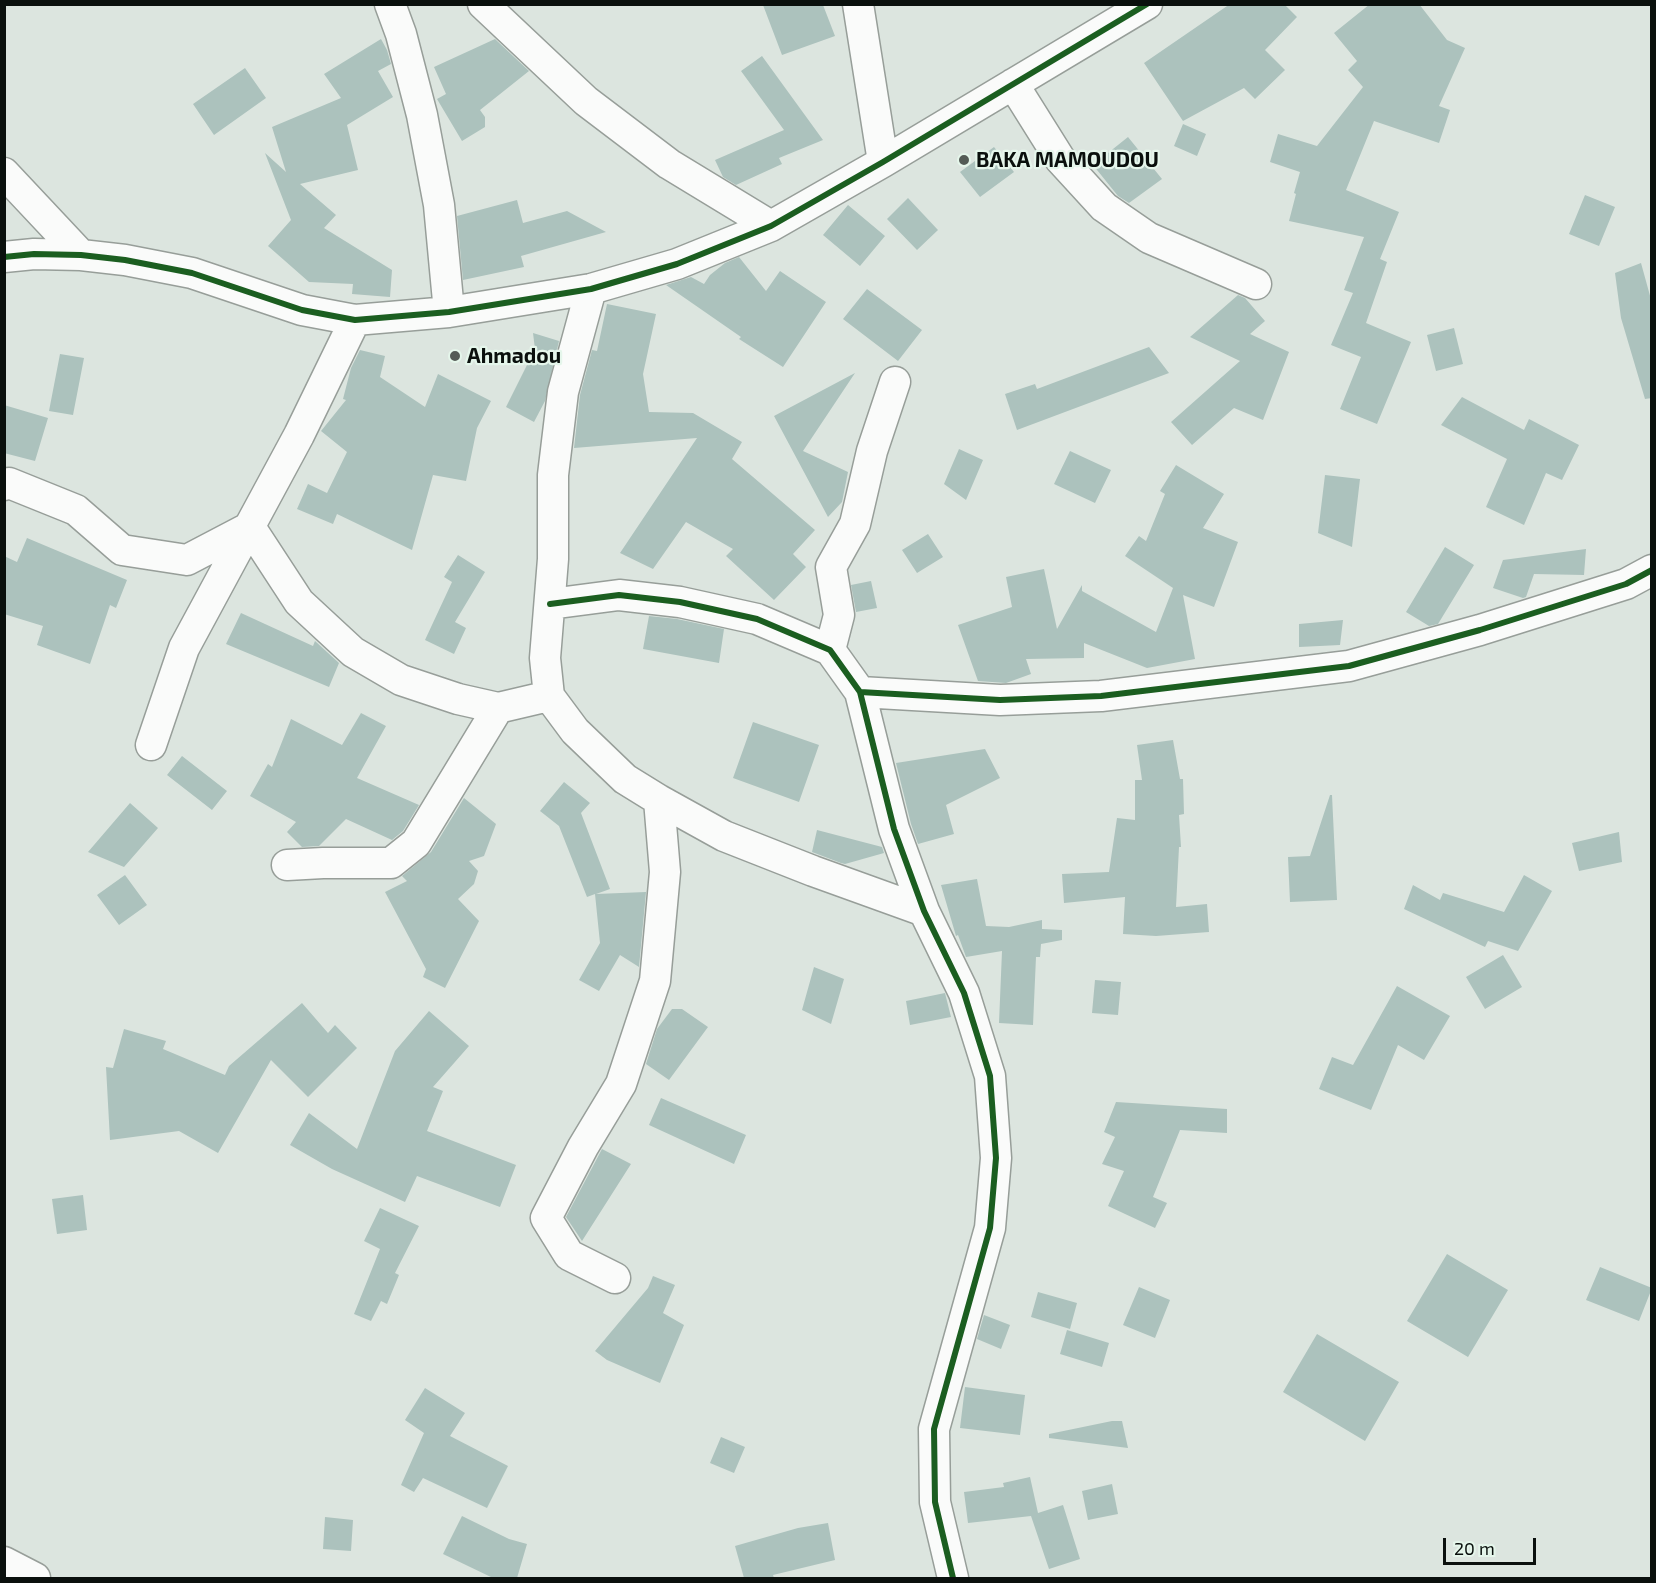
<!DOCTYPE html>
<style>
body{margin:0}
#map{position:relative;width:1656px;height:1583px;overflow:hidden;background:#dce5df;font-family:"Exo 2",sans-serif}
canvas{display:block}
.frame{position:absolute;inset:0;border:6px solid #0a100d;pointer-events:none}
.scale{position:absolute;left:1443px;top:1538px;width:93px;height:27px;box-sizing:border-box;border:3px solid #0a100d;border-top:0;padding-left:8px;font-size:18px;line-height:21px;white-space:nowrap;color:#0a100d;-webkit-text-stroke:4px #e5f6eb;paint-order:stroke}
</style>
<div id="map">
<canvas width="1656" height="1583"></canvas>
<div class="frame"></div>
<div class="scale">20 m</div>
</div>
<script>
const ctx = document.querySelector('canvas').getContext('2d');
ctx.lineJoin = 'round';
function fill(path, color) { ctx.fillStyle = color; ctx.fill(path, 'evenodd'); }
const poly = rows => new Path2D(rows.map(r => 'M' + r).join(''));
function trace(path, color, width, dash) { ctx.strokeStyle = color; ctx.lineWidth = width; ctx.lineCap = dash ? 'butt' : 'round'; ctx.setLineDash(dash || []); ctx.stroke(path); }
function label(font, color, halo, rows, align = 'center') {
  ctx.font = font + ' "Exo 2",sans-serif'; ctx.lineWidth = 4.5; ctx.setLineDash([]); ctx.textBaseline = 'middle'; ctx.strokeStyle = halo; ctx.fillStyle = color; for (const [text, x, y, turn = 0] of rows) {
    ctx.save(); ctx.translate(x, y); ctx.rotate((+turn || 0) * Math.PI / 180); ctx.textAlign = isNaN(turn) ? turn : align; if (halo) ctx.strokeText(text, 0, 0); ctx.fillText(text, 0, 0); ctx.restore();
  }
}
fill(poly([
 [1230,4,1284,4,1297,17,1265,50,1285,70,1255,99,1244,88,1183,121,1144,63],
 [1370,4,1419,4,1447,40,1465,48,1439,106,1450,110,1439,143,1374,121,1346,190,1399,212,1380,259,1387,262,1366,323,1411,342,1377,424,1340,409,1361,357,1331,345,1353,293,1344,290,1364,237,1289,221,1296,194,1294,193,1300,172,1270,162,1278,134,1317,146,1363,87,1348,70,1357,61,1334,33],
 [763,5,823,5,835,36,782,55],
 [381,39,387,50,391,64,378,71,393,97,347,125,358,170,300,184,336,215,324,228,392,270,390,297,352,294,353,284,309,282,268,246,291,220,265,153,286,172,272,127,341,98,324,74],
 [495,39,529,71,480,110,485,117,485,127,462,141,437,99,446,94,434,67],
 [762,56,823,140,779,158,782,164,736,185,723,177,715,160,784,130,741,71],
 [245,68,266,98,214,135,193,104],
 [1183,124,1206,134,1197,156,1174,146],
 [1128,137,1162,179,1129,203,1118,196,1093,165],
 [994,147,1014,172,980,197,960,172],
 [1585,195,1615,207,1599,246,1569,234],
 [908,198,938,230,917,250,887,219],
 [517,200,523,223,567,211,606,232,521,256,524,267,463,280,457,216],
 [848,205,885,236,860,266,823,235],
 [739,257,766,291,780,271,826,302,783,367,739,339,741,337,666,285,691,277,704,284,710,275,725,263],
 [1641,263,1652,303,1652,398,1645,399,1621,318,1615,273],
 [867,289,922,330,898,361,843,319],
 [1238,295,1245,298,1265,321,1250,334,1289,352,1263,420,1234,408,1192,445,1171,422,1240,361,1190,337],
 [607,304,656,314,643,374,649,412,693,413,742,442,732,459,815,530,793,554,806,567,774,600,726,556,733,549,686,522,653,569,620,553,697,438,574,448,580,395,592,350,597,351],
 [1454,328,1463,364,1436,371,1427,335],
 [533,333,559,341,545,401,534,422,506,407,535,349],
 [1149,347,1169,373,1017,430,1005,394,1035,384,1037,389],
 [360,350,385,356,380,377,425,407,438,374,491,401,477,428,466,481,433,475,412,550,337,514,333,524,297,509,308,484,327,493,347,452,321,431,346,400,343,399,351,368],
 [60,354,84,358,73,415,49,411],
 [855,373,803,451,848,472,842,502,828,517,774,416],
 [1462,397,1524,430,1529,419,1579,445,1562,480,1546,473,1524,525,1486,507,1507,459,1441,425],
 [4,405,48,418,35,461,4,453],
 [959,449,983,460,966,500,944,484],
 [1070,451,1111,470,1095,503,1054,484],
 [1176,465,1224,494,1203,528,1238,542,1214,607,1183,595,1195,659,1147,668,1084,643,1084,658,1026,659,1031,674,1006,683,978,681,958,625,1012,607,1006,577,1044,569,1057,629,1082,585,1082,591,1156,632,1173,588,1125,556,1139,536,1146,541,1165,494,1160,491],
 [1325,475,1360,479,1352,547,1318,533],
 [928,534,943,557,917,573,902,550],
 [27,538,127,580,116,608,110,605,90,664,37,645,43,626,4,614,4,556,17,562],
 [1445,547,1474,565,1438,624,1429,626,1406,612],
 [1586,549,1584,575,1534,574,1526,597,1523,598,1493,588,1503,560],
 [458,555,485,572,455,622,466,628,454,654,425,640,452,582,444,577],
 [871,581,877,608,856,612,851,585],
 [241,613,313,646,315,641,339,663,329,687,226,644],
 [649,616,677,619,724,629,719,663,643,649],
 [1343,620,1340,645,1299,647,1299,624],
 [361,713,386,726,357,778,419,805,403,831,392,840,346,819,319,846,302,847,287,832,296,822,250,796,268,764,272,767,291,719,342,745],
 [753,722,819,745,799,802,733,778],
 [1173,740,1180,779,1183,779,1184,814,1179,815,1181,847,1179,847,1176,907,1207,904,1209,932,1156,936,1123,934,1125,897,1064,903,1062,874,1109,872,1117,818,1135,820,1135,780,1142,780,1137,745],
 [985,749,1000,778,946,805,954,834,918,844,911,824,896,763],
 [182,756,227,791,212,810,167,775],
 [564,782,590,803,581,813,610,889,596,894,646,892,639,967,620,955,599,991,579,980,600,943,595,894,587,897,559,826,540,811],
 [1330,795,1332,795,1337,900,1290,902,1288,857,1310,856],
 [464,798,496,824,484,856,469,861,478,871,474,884,458,899,479,921,445,988,423,977,426,969,385,892,407,881,402,876,431,852],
 [130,803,158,828,124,867,88,852],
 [817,830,882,847,884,853,845,864,841,863,812,852],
 [1619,832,1622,862,1579,871,1572,843],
 [125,875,147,905,119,925,97,895],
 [1524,875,1552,891,1518,951,1488,941,1485,947,1404,909,1413,885,1440,900,1443,893,1504,912],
 [977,879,986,926,1009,927,1042,920,1042,929,1062,930,1062,940,1041,944,1040,957,1036,957,1033,1025,999,1023,1002,951,966,957,958,935,956,936,941,885],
 [1503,955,1522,987,1485,1009,1466,977],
 [814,967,844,979,831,1024,802,1010],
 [1095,980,1121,982,1118,1015,1092,1013],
 [1397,986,1450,1016,1424,1060,1398,1045,1371,1110,1319,1089,1332,1057,1353,1065],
 [945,993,951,1017,910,1025,906,1001],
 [302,1003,328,1033,335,1025,357,1048,308,1097,271,1060,218,1153,179,1131,110,1140,106,1067,113,1068,124,1029,166,1041,163,1049,225,1075,229,1066],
 [672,1009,682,1009,708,1027,669,1080,646,1064,657,1029],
 [429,1011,469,1046,433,1087,443,1091,427,1131,516,1165,500,1207,417,1176,405,1202,332,1169,290,1145,309,1113,357,1149,395,1051],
 [661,1098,746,1135,734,1164,649,1125],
 [1116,1102,1227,1109,1227,1133,1180,1130,1153,1197,1167,1203,1155,1228,1108,1206,1124,1171,1102,1164,1115,1137,1104,1132],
 [602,1149,631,1164,582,1241,566,1217],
 [83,1195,87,1230,57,1234,52,1199],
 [380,1208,419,1226,395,1273,399,1275,387,1304,381,1301,371,1321,354,1314,380,1249,364,1241],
 [1447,1254,1508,1290,1468,1357,1407,1321],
 [1600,1267,1652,1288,1639,1321,1586,1300],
 [653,1276,675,1285,663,1313,684,1325,660,1383,607,1360,595,1351,648,1288],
 [1139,1287,1170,1300,1155,1338,1123,1325],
 [1038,1292,1077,1303,1070,1329,1031,1317],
 [984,1315,1010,1325,1001,1349,977,1339],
 [1067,1330,1109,1343,1102,1367,1060,1354],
 [1317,1334,1399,1382,1365,1441,1283,1392],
 [965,1387,1025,1395,1020,1435,960,1428],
 [425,1388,465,1413,450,1436,508,1466,487,1508,423,1478,414,1492,401,1485,424,1433,405,1420],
 [1112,1421,1122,1421,1128,1448,1049,1438,1049,1434],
 [721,1437,745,1447,734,1473,710,1463],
 [1030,1477,1038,1513,1063,1505,1080,1559,1049,1569,1031,1516,968,1523,964,1492,1004,1487,1003,1483],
 [1112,1484,1118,1514,1088,1520,1082,1491],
 [462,1516,509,1539,527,1544,517,1578,493,1578,443,1554],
 [325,1517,353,1520,351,1551,323,1549],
 [828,1523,835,1560,773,1575,774,1578,744,1578,735,1546,798,1528]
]), '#acc2bd');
const street = poly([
 [390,4,401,34,422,115,439,205,449,312],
 [483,4,586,101,669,164,771,226],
 [858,4,883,162],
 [1013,84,1060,159,1104,207,1149,238,1256,284],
 [4,173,81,255],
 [4,257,34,254,81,255,125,260,192,273,302,310,355,320,449,312,591,289,677,264,771,226,883,162,1147,4],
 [591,289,563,392,553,475,553,559,545,658,549,696,575,731,625,779,659,800,724,836,813,871,924,911],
 [4,485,9,483,76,510,122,550,187,560,250,527],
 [250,527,299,602,353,652,401,680,458,699,498,708,549,696],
 [550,604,619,595,680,602,757,619,830,650,860,692,894,829,924,911,964,993,990,1076,996,1158,990,1228,934,1429,935,1502,953,1578],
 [830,650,839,615,831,567,855,524,872,451,895,382],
 [860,692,1000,700,1101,696,1349,666,1480,630,1626,584,1652,570],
 [151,745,184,648,299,435,355,320],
 [287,865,323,863,391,863,416,843,498,708],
 [615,1278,569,1255,546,1218,583,1147,621,1084,655,981,665,872,659,800],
 [4,1562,35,1578]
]);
trace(street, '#979e99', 33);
trace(street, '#fafbfa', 30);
trace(poly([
 [4,257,34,254,81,255,125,260,192,273,302,310,355,320,449,312,591,289,677,264,771,226,883,162,1147,4],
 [550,604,619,595,680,602,757,619,830,650,860,692,894,829,924,911,964,993,990,1076,996,1158,990,1228,934,1429,935,1502,953,1578],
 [860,692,1000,700,1101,696,1349,666,1480,630,1626,584,1652,570]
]), '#1b5e20', 6);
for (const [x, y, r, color] of [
 [964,160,6,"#545b56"],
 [455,356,6,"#545b56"]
]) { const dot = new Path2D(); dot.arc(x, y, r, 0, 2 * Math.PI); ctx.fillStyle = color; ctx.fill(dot); trace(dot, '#e5f6eb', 2); }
label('bold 21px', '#0a100d', '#e5f6eb', [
 ["BAKA MAMOUDOU",976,160],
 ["Ahmadou",467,356]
], 'left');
</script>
